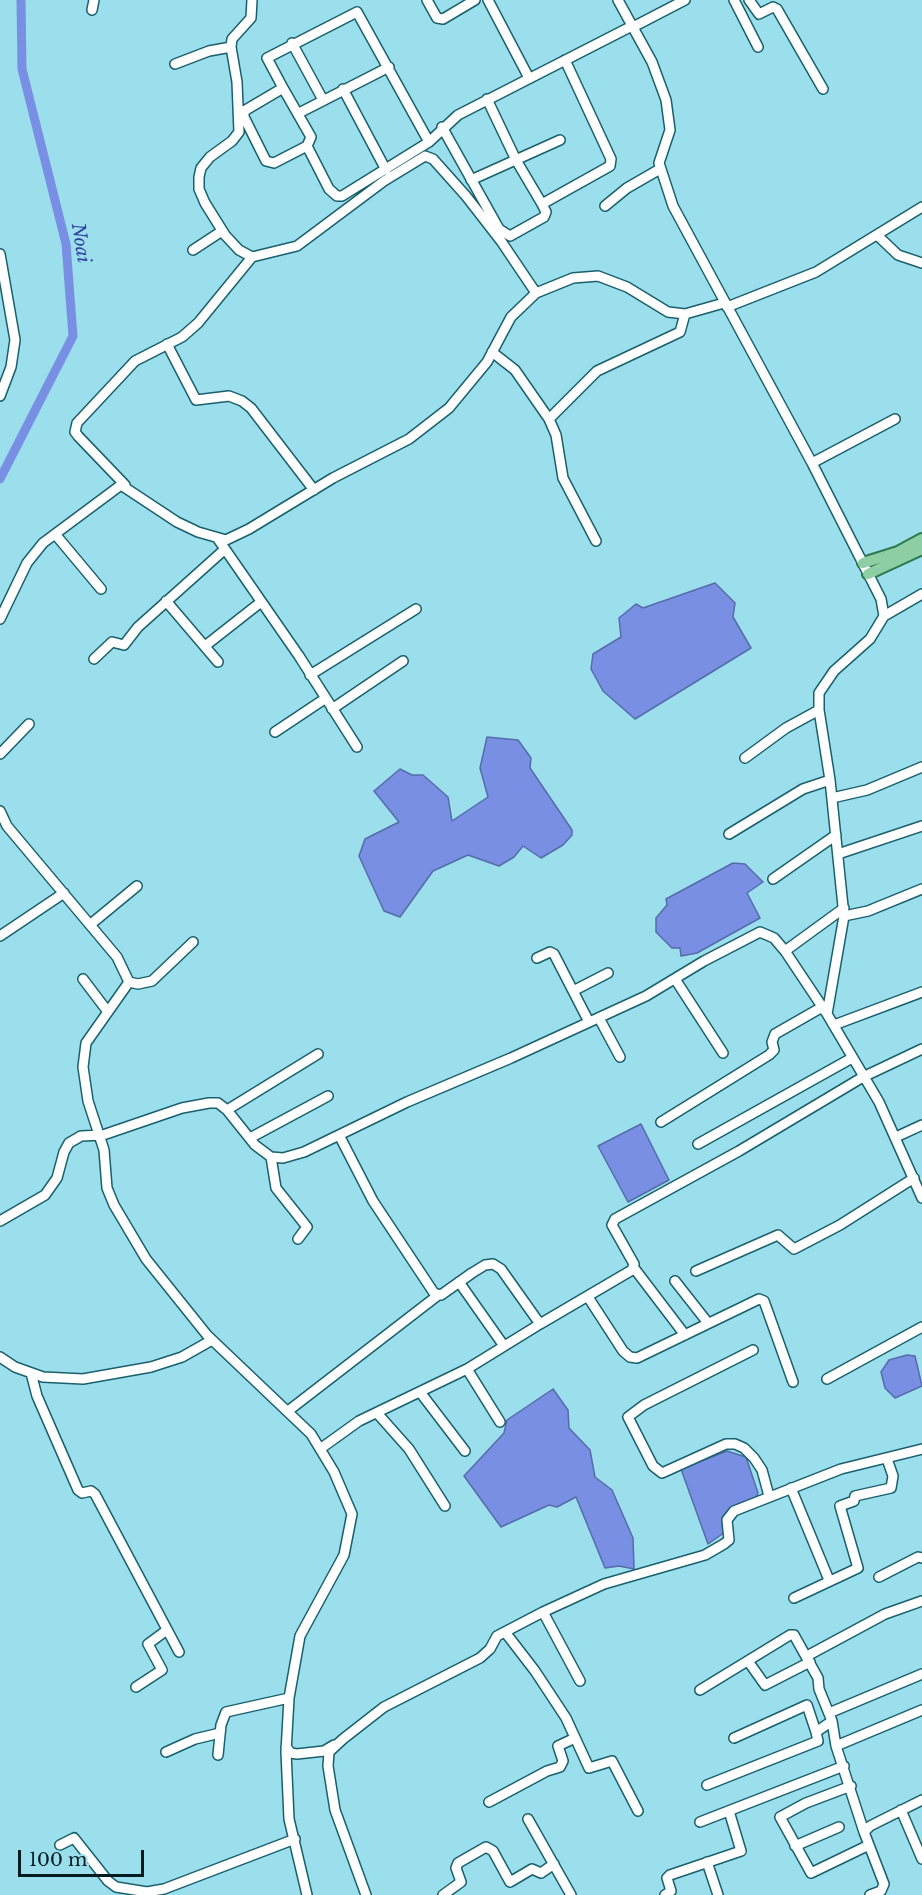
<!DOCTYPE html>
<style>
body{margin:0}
#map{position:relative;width:922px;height:1895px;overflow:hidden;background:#9bdeec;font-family:"Libre Baskerville",serif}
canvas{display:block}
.scale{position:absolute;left:18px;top:1850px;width:126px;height:27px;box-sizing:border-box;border:3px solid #001b20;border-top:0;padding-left:8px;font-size:18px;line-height:21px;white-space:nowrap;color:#001b20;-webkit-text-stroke:4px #9bdeec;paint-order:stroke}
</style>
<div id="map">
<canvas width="922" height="1895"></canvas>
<div class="scale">100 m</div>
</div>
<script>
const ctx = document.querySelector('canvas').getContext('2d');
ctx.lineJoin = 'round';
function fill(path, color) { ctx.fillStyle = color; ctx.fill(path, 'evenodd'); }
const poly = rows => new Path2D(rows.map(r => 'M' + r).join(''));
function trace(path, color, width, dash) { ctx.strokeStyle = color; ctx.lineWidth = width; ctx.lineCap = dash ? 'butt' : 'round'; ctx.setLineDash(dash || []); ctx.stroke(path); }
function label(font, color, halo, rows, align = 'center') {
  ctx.font = font + ' "Libre Baskerville",serif'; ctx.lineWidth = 6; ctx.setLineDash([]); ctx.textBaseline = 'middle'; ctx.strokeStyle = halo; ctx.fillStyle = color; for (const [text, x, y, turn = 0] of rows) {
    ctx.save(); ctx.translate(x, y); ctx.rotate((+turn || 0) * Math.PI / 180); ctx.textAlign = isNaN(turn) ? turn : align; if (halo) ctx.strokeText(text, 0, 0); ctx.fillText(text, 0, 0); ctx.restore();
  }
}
const water = poly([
 [715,583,735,603,733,617,751,648,635,719,603,691,591,669,593,654,621,637,619,618,636,604,643,608,715,583],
 [487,737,518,740,531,758,530,768,572,830,572,835,563,845,541,858,523,846,514,857,499,866,468,855,433,871,400,917,384,911,359,856,365,839,399,822,374,791,400,769,412,775,423,775,448,797,452,821,488,797,480,768,487,737],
 [733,863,745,864,763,882,747,893,760,918,697,953,681,956,680,948,672,948,656,932,656,918,667,905,666,899,733,863],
 [641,1124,669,1180,628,1202,598,1146,641,1124],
 [907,1355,915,1356,922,1386,895,1398,885,1388,881,1372,889,1360,907,1355],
 [553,1389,568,1410,569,1428,590,1450,595,1477,612,1490,633,1538,634,1569,619,1566,605,1568,576,1497,557,1507,549,1505,501,1527,464,1476,504,1433,507,1420,553,1389],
 [727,1451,746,1457,758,1493,753,1505,728,1518,728,1530,708,1544,681,1469,727,1451]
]);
fill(water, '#798fe4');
trace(water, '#556ca9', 1.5);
trace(poly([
 [0,479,73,336,66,244,22,69,21,0]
]), '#798fe4', 9);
const minor = poly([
 [252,0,251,18,232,39,231,47,237,82,239,132,232,141,210,157,201,168,199,177,199,189,205,203,225,235,239,250,252,257,297,246,384,181,425,156,433,159,466,196,501,241,536,293],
 [427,0,437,18,443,19,475,0],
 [488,0,529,78],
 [618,0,652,62,666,100,670,130,659,163,673,206,812,463,881,599,884,616],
 [734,0,758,47],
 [749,0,759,14,773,7,777,9,823,89],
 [92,10,94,0],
 [633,27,685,0],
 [292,43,323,100],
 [175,64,209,51,231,47],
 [283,88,267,58,357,12,429,142],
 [343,89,386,170],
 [487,99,516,160,542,204],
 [299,113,389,67],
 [442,127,499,229,510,236,544,217,546,212,542,204,610,166,611,159,565,60],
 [307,146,311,137,283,88,244,111,244,117,266,161,274,163,307,146,329,189,337,196,342,196,429,142,458,115,632,26],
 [471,180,560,140],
 [605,206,627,188,660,169],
 [878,236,898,255,922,263],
 [193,250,222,231],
 [0,254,15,340,11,367,0,396],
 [727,307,816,272,922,207],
 [167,344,196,400,229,396,242,401,251,408,314,490],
 [492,352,515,370,549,419,556,435,563,478,596,541],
 [549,419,597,371,680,332,685,314],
 [812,463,895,419],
 [125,485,78,436,75,432,77,423,135,361,182,337,198,323,252,257],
 [55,534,101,589],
 [218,539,299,656,357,747],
 [922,594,884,616,870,639,834,671,819,693,819,710,830,780,844,916,827,1014,879,1102,922,1198],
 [166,601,218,662],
 [0,619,27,563,43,543,121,485,177,522,198,532,226,540,249,529,333,478,409,439,449,408,487,362,511,317,536,293,573,278,598,276,627,287,668,312,685,314,724,303],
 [205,646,261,602],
 [94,659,112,642,124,645,138,627,224,550],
 [310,675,416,609],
 [332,709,403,661],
 [275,732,326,698],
 [0,754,29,724],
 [745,758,786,728,819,710],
 [832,798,867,790,922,767],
 [0,811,7,826,117,957,129,982,86,1043,83,1067,88,1101,104,1150,107,1188,114,1205,146,1259,207,1335,311,1434,334,1472,352,1514,344,1555,300,1636,289,1698,286,1752,289,1819,307,1895],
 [729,834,803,789,830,780],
 [838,854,922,826],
 [773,879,836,835],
 [844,916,868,911,922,889],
 [91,924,137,886],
 [0,936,64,893],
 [785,951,844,908],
 [537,958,550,952,554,954,589,1022],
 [83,979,108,1012],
 [675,979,723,1053],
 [129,982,138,984,152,981,193,942],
 [573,991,608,973],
 [599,1018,620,1057],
 [834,1025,922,992],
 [227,1110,318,1054],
 [661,1122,769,1055,774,1050,772,1042,775,1034,824,1006],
 [339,1135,373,1201,434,1293,441,1295,472,1273,485,1265,493,1264,501,1269,540,1324,632,1270,634,1264,612,1225,615,1219,739,1151,863,1077,922,1049],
 [896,1137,922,1125],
 [250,1138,328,1096],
 [698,1144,852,1058],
 [271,1157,276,1188,307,1227,298,1239],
 [0,1221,45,1195,57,1178,64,1152,69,1143,81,1136,103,1135,182,1108,209,1103,218,1103,227,1110,255,1145,271,1157,283,1158,304,1152,407,1102,511,1058,646,996,704,961,760,932,774,938,785,951,827,1014],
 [634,1268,685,1335],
 [696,1271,778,1235,794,1249,840,1225,914,1178],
 [675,1281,708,1323],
 [459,1282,504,1346],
 [588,1297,623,1351,630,1357,637,1358,759,1299,764,1301,793,1382],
 [753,1350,644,1405,628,1417,653,1466,662,1473,726,1444,735,1444,744,1448,754,1458,762,1470,769,1496],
 [0,1357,15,1367,43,1377,83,1379,151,1367,182,1357,212,1340],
 [467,1369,500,1422],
 [31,1373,37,1396,78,1490,82,1493,91,1491,95,1494,179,1652],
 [827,1379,922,1327],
 [420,1392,465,1451],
 [288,1411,437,1296],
 [377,1413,409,1449,445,1506],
 [320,1449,359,1421,467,1369,540,1324],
 [791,1488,829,1580],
 [879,1577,918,1557,922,1558],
 [794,1598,858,1568,840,1506,854,1501,855,1496,891,1488,893,1476,887,1459],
 [543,1612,580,1681],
 [505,1632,535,1671,566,1718,589,1768,612,1761,638,1811],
 [807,1656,885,1614,922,1601],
 [748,1661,765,1685,810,1662],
 [136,1687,162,1670,148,1644,167,1630],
 [700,1690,790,1635,794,1635,818,1678,819,1689,832,1721,836,1746],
 [829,1713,922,1674],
 [734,1738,807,1705,816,1732],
 [286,1747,291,1753,297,1754,324,1751,334,1745],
 [166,1752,195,1739,220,1733],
 [218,1755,221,1725,226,1712,289,1698],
 [707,1785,818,1741,816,1732,832,1721],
 [851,1786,806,1803,780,1817,811,1873,869,1845,864,1832,870,1826,922,1800],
 [489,1802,547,1771,560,1767,563,1761,558,1746,575,1738],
 [901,1810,922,1859],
 [528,1819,571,1895],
 [700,1822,844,1766],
 [864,1832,836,1746,922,1710],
 [60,1845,74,1838,108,1881,116,1887,147,1892,164,1889,295,1839],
 [869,1845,884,1884,881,1891,870,1895],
 [795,1846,839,1827],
 [707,1862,718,1895],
 [366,1895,335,1810,328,1766,329,1752,343,1739,384,1707,480,1658,490,1649,497,1636,543,1612,604,1584,705,1555,724,1544,729,1540,727,1520,734,1511,841,1469,922,1449],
 [443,1895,461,1882,456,1868,458,1863,486,1847,493,1851,510,1882,532,1869,541,1873,554,1864],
 [665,1895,671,1891,667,1878,670,1875,741,1851,729,1811]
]);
const major = poly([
 [863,563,898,552,922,539],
 [868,574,922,549]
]);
trace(minor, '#18606d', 12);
trace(major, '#2c7a4e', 14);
trace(minor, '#fff', 9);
trace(major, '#8ecea4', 10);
label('italic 18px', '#3442a6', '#9bdeec', [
 ["Noai",80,243,81]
]);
</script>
